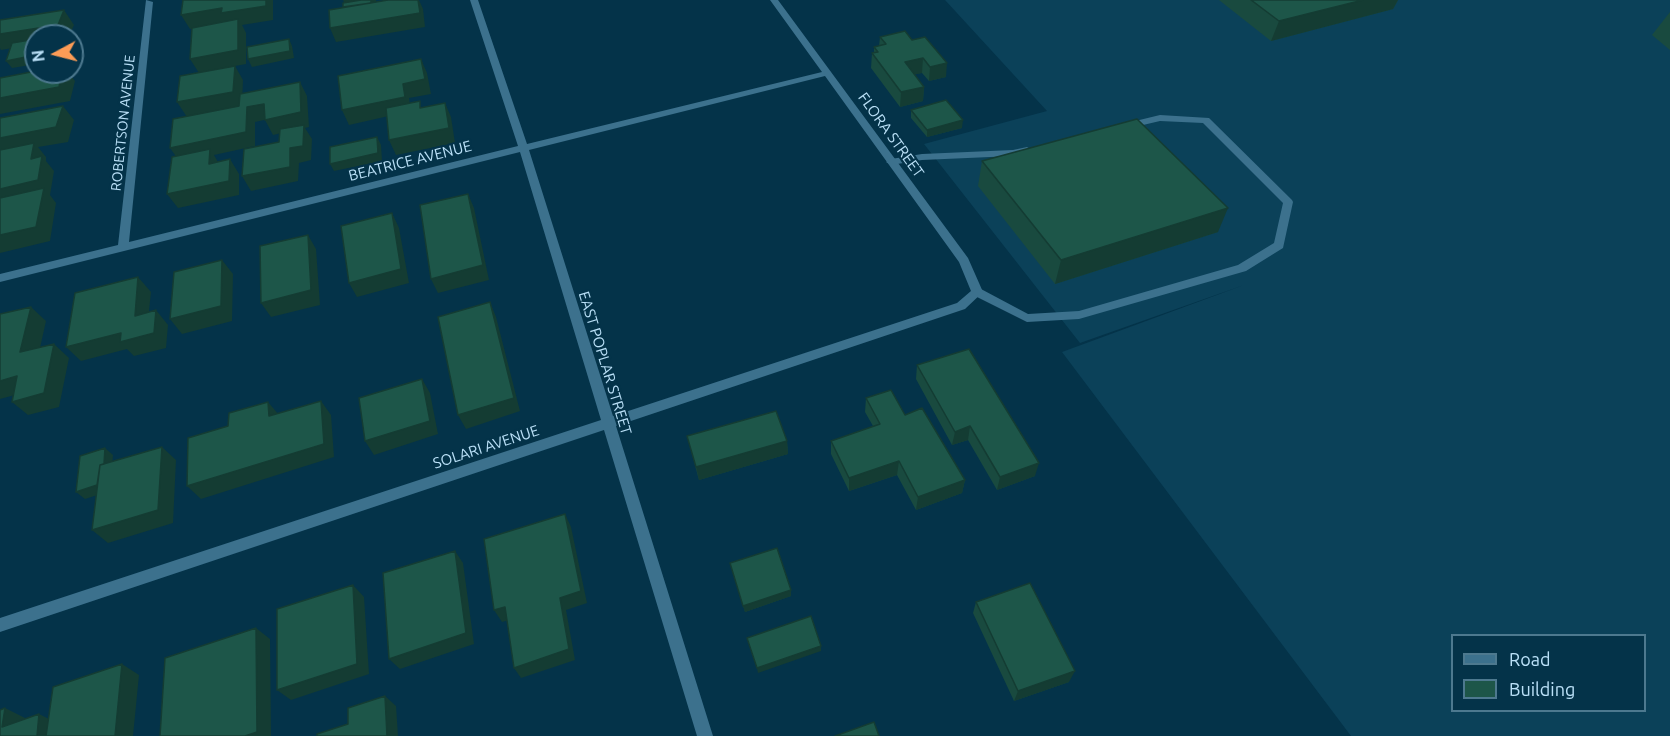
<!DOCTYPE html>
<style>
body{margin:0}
#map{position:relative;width:1670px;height:736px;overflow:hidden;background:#043349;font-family:Ubuntu,sans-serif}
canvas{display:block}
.legend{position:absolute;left:1451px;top:634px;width:195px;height:78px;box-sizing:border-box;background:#043349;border:2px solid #4d798f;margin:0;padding:8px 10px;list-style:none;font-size:18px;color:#bbe1f8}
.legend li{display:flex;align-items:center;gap:12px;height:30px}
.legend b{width:30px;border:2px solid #4d798f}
.north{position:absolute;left:24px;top:24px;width:60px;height:60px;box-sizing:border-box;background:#043349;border:2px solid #4d798f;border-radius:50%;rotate:263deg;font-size:16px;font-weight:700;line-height:24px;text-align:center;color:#bbe1f8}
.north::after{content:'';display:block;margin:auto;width:21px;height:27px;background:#fd9c56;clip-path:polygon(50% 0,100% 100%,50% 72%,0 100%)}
</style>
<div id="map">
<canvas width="1670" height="736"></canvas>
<ul class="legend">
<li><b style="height:8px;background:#3c718d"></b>Road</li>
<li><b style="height:16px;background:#1d5649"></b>Building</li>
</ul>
<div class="north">N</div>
</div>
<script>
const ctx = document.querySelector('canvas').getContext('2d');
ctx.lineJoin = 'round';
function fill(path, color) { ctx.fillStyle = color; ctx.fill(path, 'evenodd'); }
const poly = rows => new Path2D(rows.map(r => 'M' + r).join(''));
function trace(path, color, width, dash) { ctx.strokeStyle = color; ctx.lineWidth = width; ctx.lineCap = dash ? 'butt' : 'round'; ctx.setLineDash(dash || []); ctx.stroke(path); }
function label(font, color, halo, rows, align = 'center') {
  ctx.font = font + ' Ubuntu,sans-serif'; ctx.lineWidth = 4.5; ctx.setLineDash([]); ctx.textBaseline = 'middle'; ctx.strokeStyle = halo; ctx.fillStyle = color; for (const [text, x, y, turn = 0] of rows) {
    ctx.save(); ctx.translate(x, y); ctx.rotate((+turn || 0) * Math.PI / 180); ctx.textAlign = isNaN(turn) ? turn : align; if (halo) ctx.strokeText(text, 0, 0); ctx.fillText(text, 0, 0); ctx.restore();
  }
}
fill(poly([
 [945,0,1670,0,1670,736,1351,736,1062,352,1244,285,1080,343,924,144,1047,111],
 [1452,636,1644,636,1644,710,1452,710]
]), '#0b4159');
fill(poly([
 [1160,115,1209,118,1292,200,1293,202,1283,248,1246,271,1079,319,1027,322,973,295,971,292,973,289,981,289,1028,314,1079,311,1238,265,1274,243,1283,203,1203,123,1160,121,1126,129,1121,126,1123,124,1160,115],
 [1027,147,1032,150,1030,152,1013,156,922,160,891,165,886,162,891,159,922,154,1013,150,1027,147]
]), '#3c718d');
fill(poly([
 [146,0,153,2,129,242,518,146,470,0,478,0,527,144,822,72,770,0,778,0,968,258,983,292,965,309,616,426,713,736,697,736,604,430,0,632,0,618,601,420,520,152,0,282,0,274,118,245,146,0],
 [825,76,959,262,971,291,957,303,613,416,529,150,825,76]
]), '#3c718d');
fill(poly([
 [1219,0,1398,0,1393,9,1271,41],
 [1670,12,1670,50,1652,35],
 [880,37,912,40,946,77,929,81,922,73,914,74,924,87,923,101,900,107,871,68,872,53,874,53,874,47,879,46],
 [911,110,962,128,927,137,911,118],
 [982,161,1218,232,1055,284,978,186],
 [917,365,1035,476,997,490,968,440,952,445,916,379],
 [866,398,905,415,965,480,962,493,916,510,897,475,849,491,831,454,831,441,873,426,865,412],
 [687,436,787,441,788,454,699,480],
 [730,563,791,590,791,596,745,612],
 [976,602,1069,682,1014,701,973,613]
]), '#194a3f');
fill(poly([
 [266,0,273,0,273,20,242,25,246,33,246,64,235,66,243,80,242,106,187,117,177,102,199,73,190,59,227,23,190,29,181,15],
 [343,0,376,0,377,5,348,10],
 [418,0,419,0,423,9,425,27,336,42,330,28],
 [1363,0,1398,0,1393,9,1271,41,1279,21],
 [64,10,74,25,69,36,36,36,36,44,1,50,0,48,0,34],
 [289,39,292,46,294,58,252,67,248,59],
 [36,55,36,64,12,68,6,61],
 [923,58,922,73,904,77,905,62],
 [421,59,427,73,431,94,409,98,411,111,349,125,342,110,403,84],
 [947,63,946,77,929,81,930,67],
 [62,72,68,72,75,81,70,101,0,114,0,98],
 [300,82,307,96,309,127,305,128,312,139,311,160,299,163,298,181,251,191,242,176,290,148,304,128,273,135,265,120],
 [924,87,923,101,900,107,901,92],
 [445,103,451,117,455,143,396,155,389,140],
 [264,104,273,118,255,122,255,146,214,155,219,164,180,162,170,148,247,107],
 [63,106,74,120,68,142,38,147,46,157,46,161,54,171,50,195,56,203,50,241,0,253,0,138],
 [963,120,962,128,927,137,927,130],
 [377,137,381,145,382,161,334,171,330,164],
 [230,159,239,174,239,195,178,208,167,194],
 [468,194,474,208,489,280,438,293,431,279],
 [1228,208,1218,232,1055,284,1061,260],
 [392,213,399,228,409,283,357,297,349,283],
 [308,235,316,249,320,305,271,317,261,303],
 [222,260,233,274,232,321,182,334,170,319],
 [138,277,151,292,147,330,135,316],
 [490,302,496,317,520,411,466,429,458,415],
 [31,307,46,321,36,366,20,352],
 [156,310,168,325,166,348,134,356,127,349,81,361,66,347],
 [54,344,69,358,59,407,28,415,12,402],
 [17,376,33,390,0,399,0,381],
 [422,379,430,393,438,434,374,455,365,441],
 [321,401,331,415,334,457,201,499,187,486],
 [268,402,279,415,269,416],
 [970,426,968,440,952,445,955,432],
 [787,441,788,454,699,480,696,467],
 [162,447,176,460,173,523,108,543,92,530],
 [105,448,113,455,110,491,85,499,76,492],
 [899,461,897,475,849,491,849,478],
 [1039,463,1035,476,997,490,1000,477],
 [965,480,962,493,916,510,918,497],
 [565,514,571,527,587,603,566,610,575,660,521,678,514,668,560,598],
 [455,551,463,563,474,644,400,669,389,659],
 [353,585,364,597,369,674,291,700,277,690],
 [791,590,791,596,745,612,743,606],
 [505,607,513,619,502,622,494,610],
 [256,628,270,639,271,736,245,736],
 [821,646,821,651,758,673,757,668],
 [122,664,139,675,133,736,115,736],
 [1075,671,1069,682,1014,701,1018,691],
 [385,696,396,706,398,736,387,736],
 [5,708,25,718,22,736,2,727],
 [39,714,59,724,57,736,37,736]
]), '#143c33');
const building = poly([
 [183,0,266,0,266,6,221,13,222,8,181,15,183,0],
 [361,0,371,0,371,3,343,7,343,3,361,0],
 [388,0,418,0,420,13,330,28,329,10,388,0],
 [1251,0,1363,0,1279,21,1251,0],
 [64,10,58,25,0,34,0,20,64,10],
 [238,19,238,50,190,59,192,28,238,19],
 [905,31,912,40,925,37,947,63,930,67,923,58,905,62,924,87,901,92,872,53,878,52,874,47,886,44,880,37,905,31],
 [36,39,36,55,6,61,12,43,36,39],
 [289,39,290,51,248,59,247,47,289,39],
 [421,59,425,79,403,84,405,97,342,110,338,76,421,59],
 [235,66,233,92,177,102,180,76,235,66],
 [36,71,36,72,62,72,59,87,0,98,0,78,36,71],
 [300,82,301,112,265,120,264,104,247,107,246,132,170,148,173,119,239,106,240,94,300,82],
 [946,100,963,120,927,130,911,110,946,100],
 [420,101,420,108,445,103,449,128,389,140,386,108,420,101],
 [63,106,56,127,0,138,0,118,63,106],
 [1137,119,1228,208,1061,260,982,161,1137,119],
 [304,125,303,146,290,148,290,167,242,176,244,149,279,142,280,129,304,125],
 [377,137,378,153,330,164,330,147,377,137],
 [34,143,31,159,42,156,38,180,0,189,0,150,34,143],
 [210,149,209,164,230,159,229,181,167,194,172,157,210,149],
 [44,188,36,227,0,235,0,198,44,188],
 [468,194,483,265,431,279,420,205,468,194],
 [392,213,401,269,349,283,341,226,392,213],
 [308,235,311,290,261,303,260,246,308,235],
 [222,260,221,306,170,319,174,272,222,260],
 [138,277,135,316,156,310,154,333,120,342,121,333,66,347,75,293,138,277],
 [490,302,514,398,458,415,438,317,490,302],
 [31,307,20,352,54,344,44,393,12,402,17,376,0,381,0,314,31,307],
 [969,349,1039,463,1000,477,970,426,955,432,917,365,969,349],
 [422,379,430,421,365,441,359,398,422,379],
 [891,390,905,415,922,408,965,480,918,497,899,461,849,478,831,441,880,424,866,398,891,390],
 [321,401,324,444,187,486,188,438,228,426,229,413,268,402,269,416,321,401],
 [776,411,787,441,696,467,687,436,776,411],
 [162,447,158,510,92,530,100,465,162,447],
 [105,448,104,464,100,465,97,485,76,492,80,456,105,448],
 [565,514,581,591,560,598,569,649,514,668,505,607,494,610,484,539,565,514],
 [777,548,791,590,743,606,730,563,777,548],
 [455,551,466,633,389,659,383,573,455,551],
 [1030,583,1075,671,1018,691,976,602,1030,583],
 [353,585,357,664,277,690,277,609,353,585],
 [811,616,821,646,757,668,747,638,811,616],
 [256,628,257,732,245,736,160,736,165,658,256,628],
 [122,664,115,736,46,736,53,687,122,664],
 [385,696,387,736,317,736,317,734,348,724,348,708,385,696],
 [5,708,2,727,39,714,37,736,0,736,0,710,5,708],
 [874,722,879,736,835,736,874,722]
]);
fill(building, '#1d5649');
trace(building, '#143c33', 1.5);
label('14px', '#bbe1f8', '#043349', [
 ["ROBERTSON AVENUE",123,123,-84]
]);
label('15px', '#bbe1f8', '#043349', [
 ["FLORA STREET",891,135,54],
 ["BEATRICE AVENUE",410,161,-14],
 ["EAST POPLAR STREET",605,363,73],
 ["SOLARI AVENUE",486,447,-18]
]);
</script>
